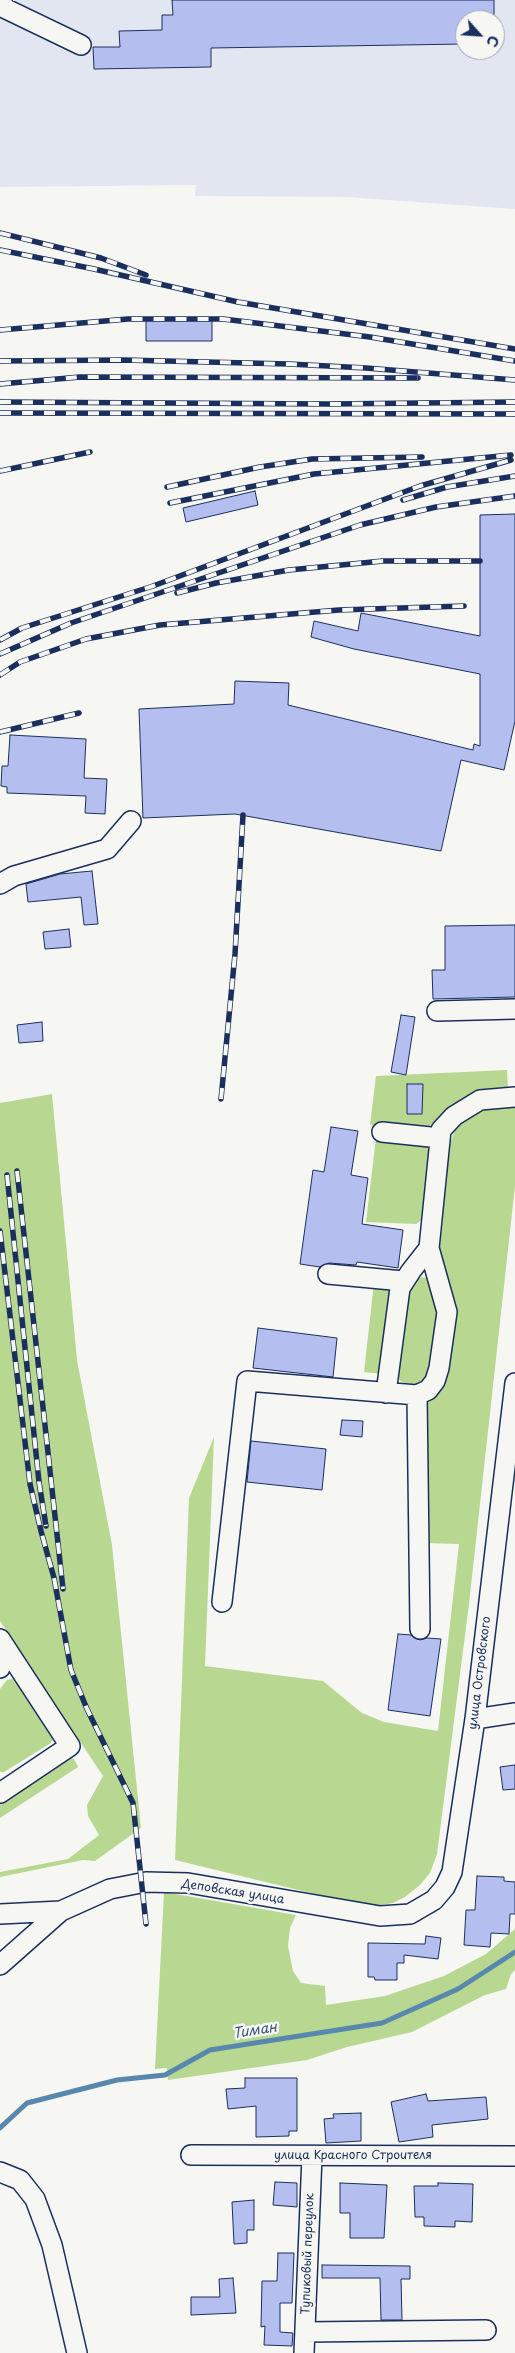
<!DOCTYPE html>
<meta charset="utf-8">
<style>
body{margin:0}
#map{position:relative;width:515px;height:2353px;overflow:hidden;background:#f6f6f2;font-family:"Playpen Sans",sans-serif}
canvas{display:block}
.north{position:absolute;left:455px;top:10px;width:50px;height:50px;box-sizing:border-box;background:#f6f6f2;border:1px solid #9ea6b7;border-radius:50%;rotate:116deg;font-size:14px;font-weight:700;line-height:20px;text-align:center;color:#1b2f5e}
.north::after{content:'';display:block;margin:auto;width:18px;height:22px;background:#1b2f5e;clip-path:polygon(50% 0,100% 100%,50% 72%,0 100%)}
</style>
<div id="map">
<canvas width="515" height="2353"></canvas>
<div class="north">С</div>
</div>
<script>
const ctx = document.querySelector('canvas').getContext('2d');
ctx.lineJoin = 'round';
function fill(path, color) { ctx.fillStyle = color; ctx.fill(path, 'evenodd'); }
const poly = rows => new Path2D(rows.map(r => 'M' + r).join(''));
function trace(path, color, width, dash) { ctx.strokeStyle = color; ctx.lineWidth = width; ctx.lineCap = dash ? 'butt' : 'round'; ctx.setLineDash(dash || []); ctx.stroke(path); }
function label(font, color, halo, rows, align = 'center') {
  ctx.font = font + ' "Playpen Sans",sans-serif'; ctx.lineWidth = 5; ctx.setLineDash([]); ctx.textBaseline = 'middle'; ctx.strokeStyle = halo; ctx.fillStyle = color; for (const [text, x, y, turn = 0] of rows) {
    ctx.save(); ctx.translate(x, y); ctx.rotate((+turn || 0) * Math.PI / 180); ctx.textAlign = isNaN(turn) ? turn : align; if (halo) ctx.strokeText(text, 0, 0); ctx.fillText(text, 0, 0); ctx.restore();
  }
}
fill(poly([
 [0,0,515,0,515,209,347,197,195,196,196,185,0,187],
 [465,20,495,20,495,50,465,50]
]), '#e2e6f1');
fill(poly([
 [507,1070,508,1092,434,1130,426,1131,370,1125,376,1076],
 [52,1094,77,1360,112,1545,141,1828,95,1861,83,1860,0,1877,0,1872,68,1859,99,1835,88,1816,87,1805,103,1776,0,1621,0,1103],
 [488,1106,515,1106,515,1186,469,1604,437,1854,430,1873,420,1885,405,1897,393,1903,373,1906,356,1904,175,1860,189,1498,214,1437,205,1666,323,1681,362,1713,384,1722,438,1731,459,1544,425,1543,425,1401,437,1394,444,1385,454,1309,439,1251,449,1146,456,1127,464,1118],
 [376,1138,431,1146,423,1219,416,1224,366,1222],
 [414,1277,430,1278,439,1314,432,1367,427,1378,421,1384,410,1385,400,1381,395,1372,404,1296],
 [374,1283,392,1286,382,1374,364,1372],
 [12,1679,17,1681,55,1736,51,1743,4,1772,0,1772,0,1689,7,1680],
 [68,1756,74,1759,78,1767,0,1818,0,1799],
 [164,1892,296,1915,290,1928,288,1946,293,1971,301,1983,325,1986,326,2005,385,1996,444,1976,486,1954,515,1929,515,1970,511,1974,506,1989,485,1995,412,2032,347,2047,307,2060,168,2080,167,2068,155,2069]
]), '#b8d891');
trace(poly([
 [0,2128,27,2103,117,2080,165,2075,210,2050,382,2023,458,1989,515,1952]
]), '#5988ae', 5);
const building = poly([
 [172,0,494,0,494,20,465,20,465,44,211,48,211,67,94,69,93,47,120,47,119,31,162,30,162,15,173,15,172,0],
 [146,320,212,320,212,341,146,341,146,320],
 [255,491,258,505,186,522,183,508,255,491],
 [515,514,515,721,504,770,461,760,441,851,235,814,143,818,139,709,234,704,235,681,289,683,288,705,473,750,474,744,480,746,480,674,354,649,311,637,314,621,358,631,361,613,480,636,480,515,515,514],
 [10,735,86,739,84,778,107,779,105,814,85,813,86,796,7,793,7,787,1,786,2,766,8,766,10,735],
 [92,871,98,924,84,925,81,897,28,902,26,884,60,874,92,871],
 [515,925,515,997,433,999,432,970,445,970,445,926,515,925],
 [69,929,71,947,45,949,43,932,69,929],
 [401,1015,415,1017,406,1075,391,1072,401,1015],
 [42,1022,43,1041,19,1043,17,1025,42,1022],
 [407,1084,423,1084,422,1114,407,1114,407,1084],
 [331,1127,358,1131,351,1175,368,1178,362,1224,403,1230,398,1268,357,1262,356,1265,329,1263,320,1267,300,1264,313,1170,324,1172,331,1127],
 [258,1328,337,1338,333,1377,253,1368,258,1328],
 [342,1420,363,1421,362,1437,340,1435,342,1420],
 [251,1441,326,1449,322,1490,247,1482,251,1441],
 [398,1634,411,1635,420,1640,427,1638,441,1639,430,1716,388,1710,398,1634],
 [515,1765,515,1789,503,1790,500,1767,515,1765],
 [477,1876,504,1877,504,1881,515,1882,515,1914,510,1914,509,1934,491,1933,490,1947,464,1945,466,1910,475,1910,477,1876],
 [426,1936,441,1938,438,1959,404,1955,404,1963,397,1963,397,1980,375,1980,374,1977,368,1977,368,1943,425,1944,426,1936],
 [245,2078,297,2078,297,2131,289,2131,289,2136,256,2137,256,2106,228,2109,226,2089,245,2088,245,2078],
 [426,2094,428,2101,486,2097,488,2119,432,2125,433,2137,399,2142,391,2102,426,2094],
 [361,2113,361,2141,326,2143,324,2119,334,2118,333,2114,361,2113],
 [275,2182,297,2183,297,2207,273,2205,275,2182],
 [340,2183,387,2185,384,2238,350,2238,350,2213,340,2213,340,2183],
 [438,2183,473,2184,472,2222,455,2221,455,2227,424,2226,424,2217,415,2217,414,2186,438,2186,438,2183],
 [254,2200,254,2230,247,2230,247,2243,234,2244,232,2202,254,2200],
 [278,2253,294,2253,292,2303,280,2303,280,2332,293,2333,292,2346,264,2345,265,2326,261,2327,262,2281,277,2281,278,2253],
 [322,2265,410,2266,410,2279,401,2279,402,2320,381,2320,380,2278,322,2278,322,2265],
 [233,2278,236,2313,191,2315,191,2297,220,2297,219,2279,233,2278]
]);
fill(building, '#b4bff0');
trace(building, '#1b2f5e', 1);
const minor = poly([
 [2,0,2,7,81,45],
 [0,884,14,876,107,849,131,821],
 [437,1011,515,1009],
 [382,1132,440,1138],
 [328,1274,403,1281],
 [386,1393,400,1288,411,1271,429,1248],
 [417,1395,420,1629],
 [222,1602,247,1381,417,1395,428,1390,435,1381,439,1368,447,1312,429,1248,441,1130,454,1116,480,1100,515,1097],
 [0,1639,70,1746,0,1793],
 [0,1668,6,1648],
 [475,1719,515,1713],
 [0,1914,61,1911,110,1889,146,1882,188,1883,380,1916,410,1914,434,1900,445,1887,452,1872,475,1719,515,1383],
 [0,1965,61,1911],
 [191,2155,515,2156],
 [0,2172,20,2180,35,2199,52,2245,77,2353],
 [305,2332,486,2330],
 [304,2353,312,2156]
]);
trace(minor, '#1b2f5e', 22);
trace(minor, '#f6f6f2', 19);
const rail = poly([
 [0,233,101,258,146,275],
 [0,250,94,269,238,302,515,349],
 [0,330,128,319,223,319,370,337,515,361],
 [0,361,124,360,289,364,366,368,515,380],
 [0,384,80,377,418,378],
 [0,402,330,404,515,402],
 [0,413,515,414],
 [0,471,90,452],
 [167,487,260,467,312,459,422,457],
 [403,500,447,487,515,476],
 [170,503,314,474,511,455],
 [177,593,216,583,289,570,383,561,480,561],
 [0,640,22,628,153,586,420,486,511,460],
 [0,654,71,623,360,525,436,507,515,496],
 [0,675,20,662,86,639,160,625,339,610,464,606],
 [0,732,79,713],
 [221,1099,235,954,243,815],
 [17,1171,63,1589],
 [7,1175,39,1482,46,1526],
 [0,1231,30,1484,41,1531,54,1578,71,1670,87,1709,133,1803,146,1924]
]);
trace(rail, '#1b2f5e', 5.5);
trace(rail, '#f6f6f2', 4, [11]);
label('12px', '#1b2f5e', '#f6f6f2', [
 ["улица Островского",480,1673,-83],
 ["Деповская улица",233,1892,9],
 ["улица Красного Строителя",353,2156],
 ["Тупиковый переулок",308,2254,-88]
]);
label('italic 14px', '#35547f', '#f6f6f2', [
 ["Тиман",255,2031,-9]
]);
</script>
